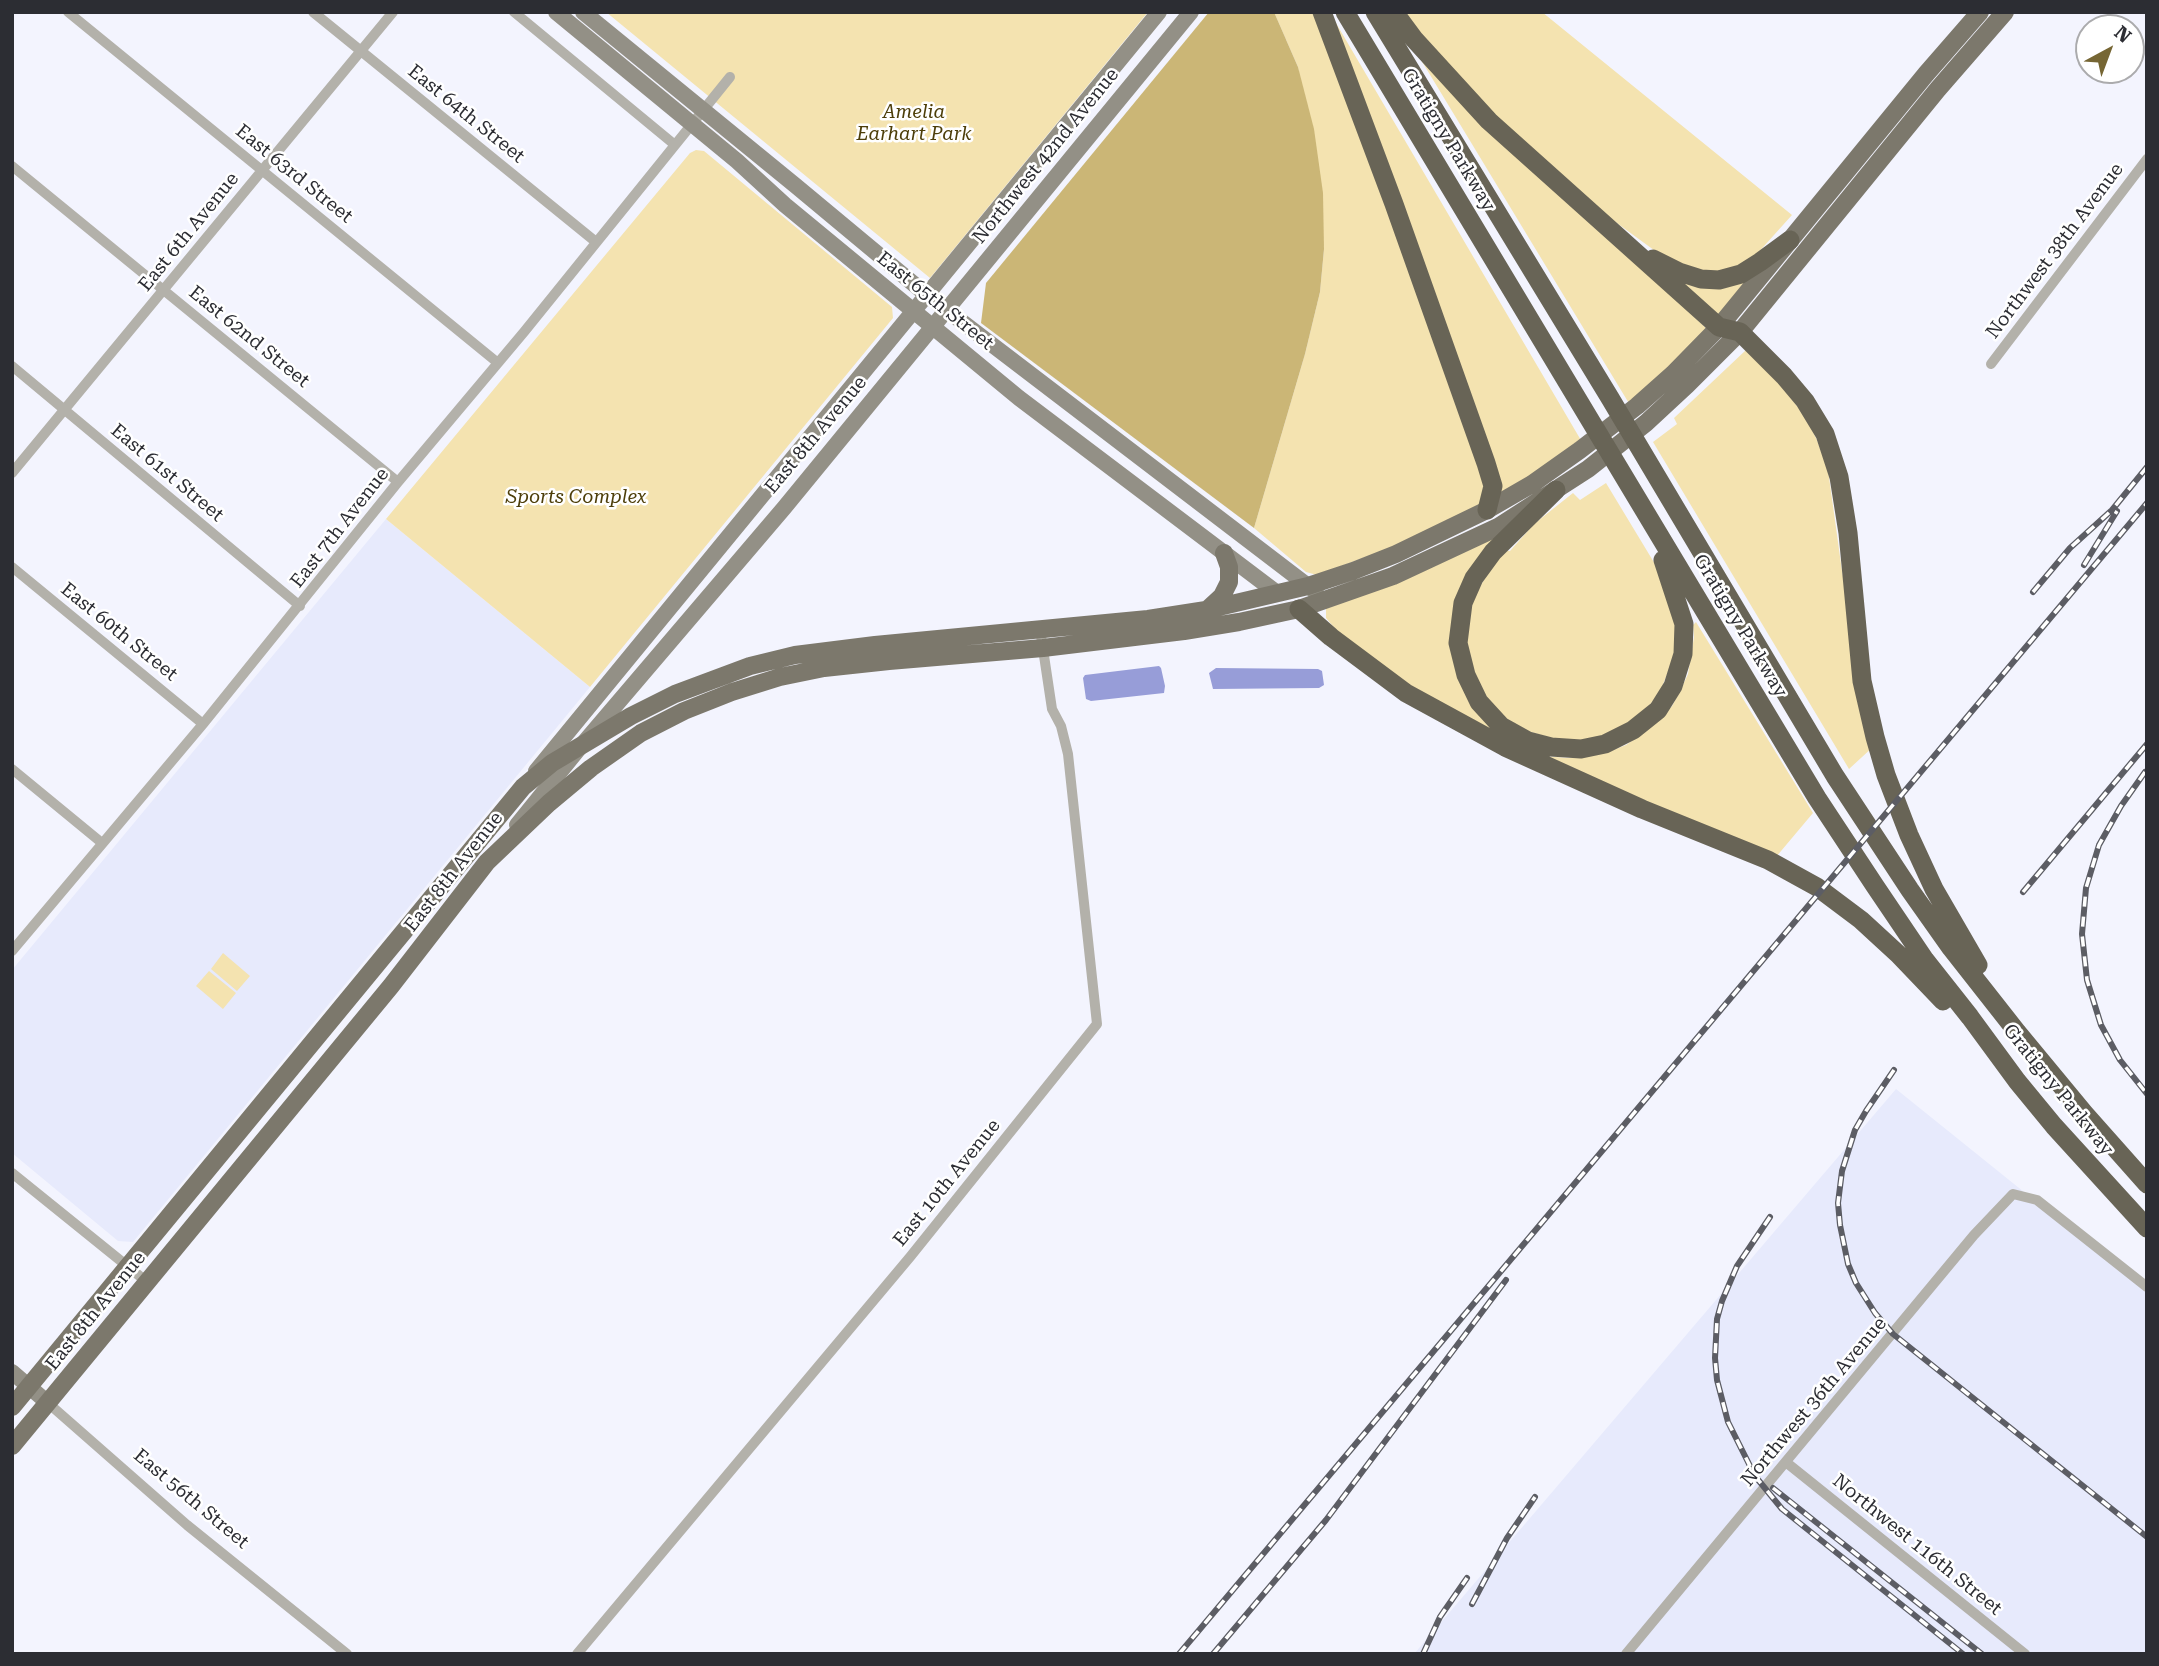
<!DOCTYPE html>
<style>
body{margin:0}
#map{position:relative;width:2159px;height:1666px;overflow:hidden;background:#f3f4fe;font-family:"Roboto Serif",serif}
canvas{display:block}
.frame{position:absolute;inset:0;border:14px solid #2c2d33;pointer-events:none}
.north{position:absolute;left:2075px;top:14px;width:70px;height:70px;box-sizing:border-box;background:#fff;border:2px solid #ababad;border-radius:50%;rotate:41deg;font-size:19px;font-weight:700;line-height:28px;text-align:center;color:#2c2d33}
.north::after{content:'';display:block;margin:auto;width:24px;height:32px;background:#766634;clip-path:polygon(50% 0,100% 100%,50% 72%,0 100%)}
</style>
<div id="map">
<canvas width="2159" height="1666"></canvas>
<div class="frame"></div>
<div class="north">N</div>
</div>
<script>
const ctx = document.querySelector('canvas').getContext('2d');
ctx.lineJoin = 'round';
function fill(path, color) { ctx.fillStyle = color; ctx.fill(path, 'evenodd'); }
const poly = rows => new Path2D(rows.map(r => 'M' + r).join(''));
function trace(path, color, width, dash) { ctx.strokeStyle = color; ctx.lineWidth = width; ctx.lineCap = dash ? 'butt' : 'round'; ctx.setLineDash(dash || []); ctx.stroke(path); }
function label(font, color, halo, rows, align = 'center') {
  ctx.font = font + ' "Roboto Serif",serif'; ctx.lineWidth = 5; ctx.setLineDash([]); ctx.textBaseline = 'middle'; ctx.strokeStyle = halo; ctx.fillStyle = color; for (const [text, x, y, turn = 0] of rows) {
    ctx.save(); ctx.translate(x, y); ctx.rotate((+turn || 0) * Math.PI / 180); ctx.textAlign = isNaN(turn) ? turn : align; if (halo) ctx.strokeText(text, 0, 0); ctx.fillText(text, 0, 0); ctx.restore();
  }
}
fill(poly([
 [386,519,590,687,133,1242,118,1241,12,1153,12,970],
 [1896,1089,2147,1291,2147,1654,1414,1654]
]), '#e7eafc');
fill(poly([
 [606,12,1148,12,930,278],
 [1274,12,1313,12,1487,479,1480,506,1422,536,1317,575,1306,572,1254,528,1305,354,1320,292,1324,249,1298,67],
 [1404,12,1542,12,1792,215,1756,255,1734,269,1703,273,1673,264,1599,210,1494,114,1428,44],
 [1333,18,1582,442,1502,494],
 [1415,50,1706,328,1706,332,1630,405],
 [696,150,704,151,892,307,893,318,590,687,386,519,690,153],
 [1749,276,1724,312,1719,315,1682,282],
 [1746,350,1770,372,1805,416,1817,440,1828,470,1842,571,1874,746,1849,769,1653,442,1677,424,1674,418],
 [1606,483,1661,574,1677,629,1673,660,1659,694,1636,721,1608,735,1579,741,1551,738,1521,729,1495,710,1474,679,1466,643,1470,603,1502,550,1510,551,1534,524,1573,493,1580,500],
 [1506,527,1457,613,1492,732,1405,683,1337,631,1326,618,1326,608],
 [1696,622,1813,813,1776,857,1542,756,1569,758,1608,752,1626,745,1651,727,1672,706,1679,693,1688,674,1694,637,1693,625],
 [223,953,250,976,237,991,211,969],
 [209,971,236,993,223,1009,196,986]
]), '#f4e3b0');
fill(poly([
 [1209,12,1274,12,1298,67,1314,129,1323,193,1324,249,1320,292,1305,354,1254,528,981,323,986,283]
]), '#cbb676');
fill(poly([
 [1159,666,1161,668,1165,686,1164,693,1091,701,1086,699,1083,678,1085,675],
 [1216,668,1318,669,1322,671,1324,685,1319,688,1213,689,1209,673]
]), '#979dd8');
trace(poly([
 [68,12,498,363],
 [313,12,596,242],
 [514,12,675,145],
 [12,166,398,482],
 [1991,364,2147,159],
 [12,366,300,606],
 [12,473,393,12],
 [12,567,203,724],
 [12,769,102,843],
 [12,951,203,724,398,482,524,332,730,77],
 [12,1173,147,1282],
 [48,1403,187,1525,347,1654],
 [1787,1463,2025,1654],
 [577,1654,910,1257,1097,1024,1068,754,1061,726,1052,709,1040,629],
 [1626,1654,1974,1235,2013,1194,2037,1200,2147,1287]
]), '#b3b1aa', 10);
trace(poly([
 [556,12,737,161,785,205,1019,398,1277,593],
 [583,12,796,186,927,295,1316,592],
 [536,771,1159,12],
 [517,825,581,746,784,508,1191,12],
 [12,1372,48,1403]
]), '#939086', 16);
trace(poly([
 [1209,608,1222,596,1229,582,1229,567,1224,553],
 [12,1407,523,787,552,763,631,716,675,694,750,666,795,655,875,645,1148,619,1206,610,1308,586,1353,571,1396,554,1487,510,1532,484,1580,450,1637,406,1673,374,1719,327,1926,74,1980,12],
 [12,1446,391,986,487,862,549,803,591,768,641,733,684,711,732,692,780,677,824,668,889,661,1043,648,1184,631,1239,622,1299,609,1393,576,1498,527,1588,469,1646,423,1687,385,1740,332,1938,89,2005,12]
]), '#7c786c', 18);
trace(poly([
 [1322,12,1394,204,1486,463,1493,486,1487,510],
 [1345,12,1817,798,1875,886,1925,960,1970,1017,2017,1081,2054,1126,2147,1228],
 [1375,12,1610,398,1835,776,1910,890,1951,948,2017,1032,2084,1113,2147,1184],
 [1394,12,1414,39,1489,121,1719,327,1740,332,1784,376,1805,401,1825,434,1839,477,1848,533,1862,681,1875,737,1886,775,1909,835,1934,889,1978,965],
 [1653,259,1679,272,1701,279,1719,280,1741,274,1760,262,1790,240],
 [1556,490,1493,552,1474,578,1463,603,1458,643,1466,675,1479,702,1501,726,1528,741,1551,747,1581,749,1605,744,1633,730,1658,710,1673,686,1683,654,1684,624,1663,560],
 [1299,609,1331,637,1406,693,1505,747,1642,809,1768,860,1817,887,1861,920,1898,954,1943,1001]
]), '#686456', 19);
const rail = poly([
 [2084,565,2117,511],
 [2033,592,2070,548,2112,510,2147,467],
 [2145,772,2121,806,2099,845,2086,888,2082,934,2087,980,2101,1025,2120,1060,2147,1094],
 [2023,892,2147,744],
 [1894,1070,1866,1111,1855,1130,1842,1171,1838,1203,1840,1225,1848,1264,1856,1283,1875,1313,1893,1334,2147,1537],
 [1770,1217,1737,1266,1722,1301,1717,1319,1715,1358,1717,1380,1728,1422,1755,1476,1782,1509,1963,1654],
 [1773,1488,1982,1654],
 [1472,1604,1507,1538,1535,1497],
 [1179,1654,2147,503],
 [1213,1654,1326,1520,1506,1280],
 [1423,1654,1440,1617,1467,1578]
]);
trace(rail, '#5c5d64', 6);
trace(rail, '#fff', 3.5, [10]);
label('italic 19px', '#4d3e09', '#fff', [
 ["Amelia",914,112],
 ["Earhart Park",914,134],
 ["Sports Complex",576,497]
]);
label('19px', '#2c2d33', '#fff', [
 ["East 64th Street",466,114,39],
 ["Gratigny Parkway",1448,140,59],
 ["Northwest 42nd Avenue",1046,156,-51],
 ["East 63rd Street",294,174,39],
 ["East 6th Avenue",189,232,-51],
 ["Northwest 38th Avenue",2055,251,-53],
 ["East 65th Street",935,301,39],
 ["East 62nd Street",249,337,39],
 ["East 8th Avenue",816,435,-50],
 ["East 61st Street",167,473,40],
 ["East 7th Avenue",340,528,-52],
 ["Gratigny Parkway",1740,626,59],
 ["East 60th Street",119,632,39],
 ["East 8th Avenue",454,872,-52],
 ["Gratigny Parkway",2058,1090,51],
 ["East 10th Avenue",947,1183,-51],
 ["East 8th Avenue",96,1311,-51],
 ["Northwest 36th Avenue",1814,1402,-50],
 ["East 56th Street",191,1499,40],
 ["Northwest 116th Street",1917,1545,39]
]);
</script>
